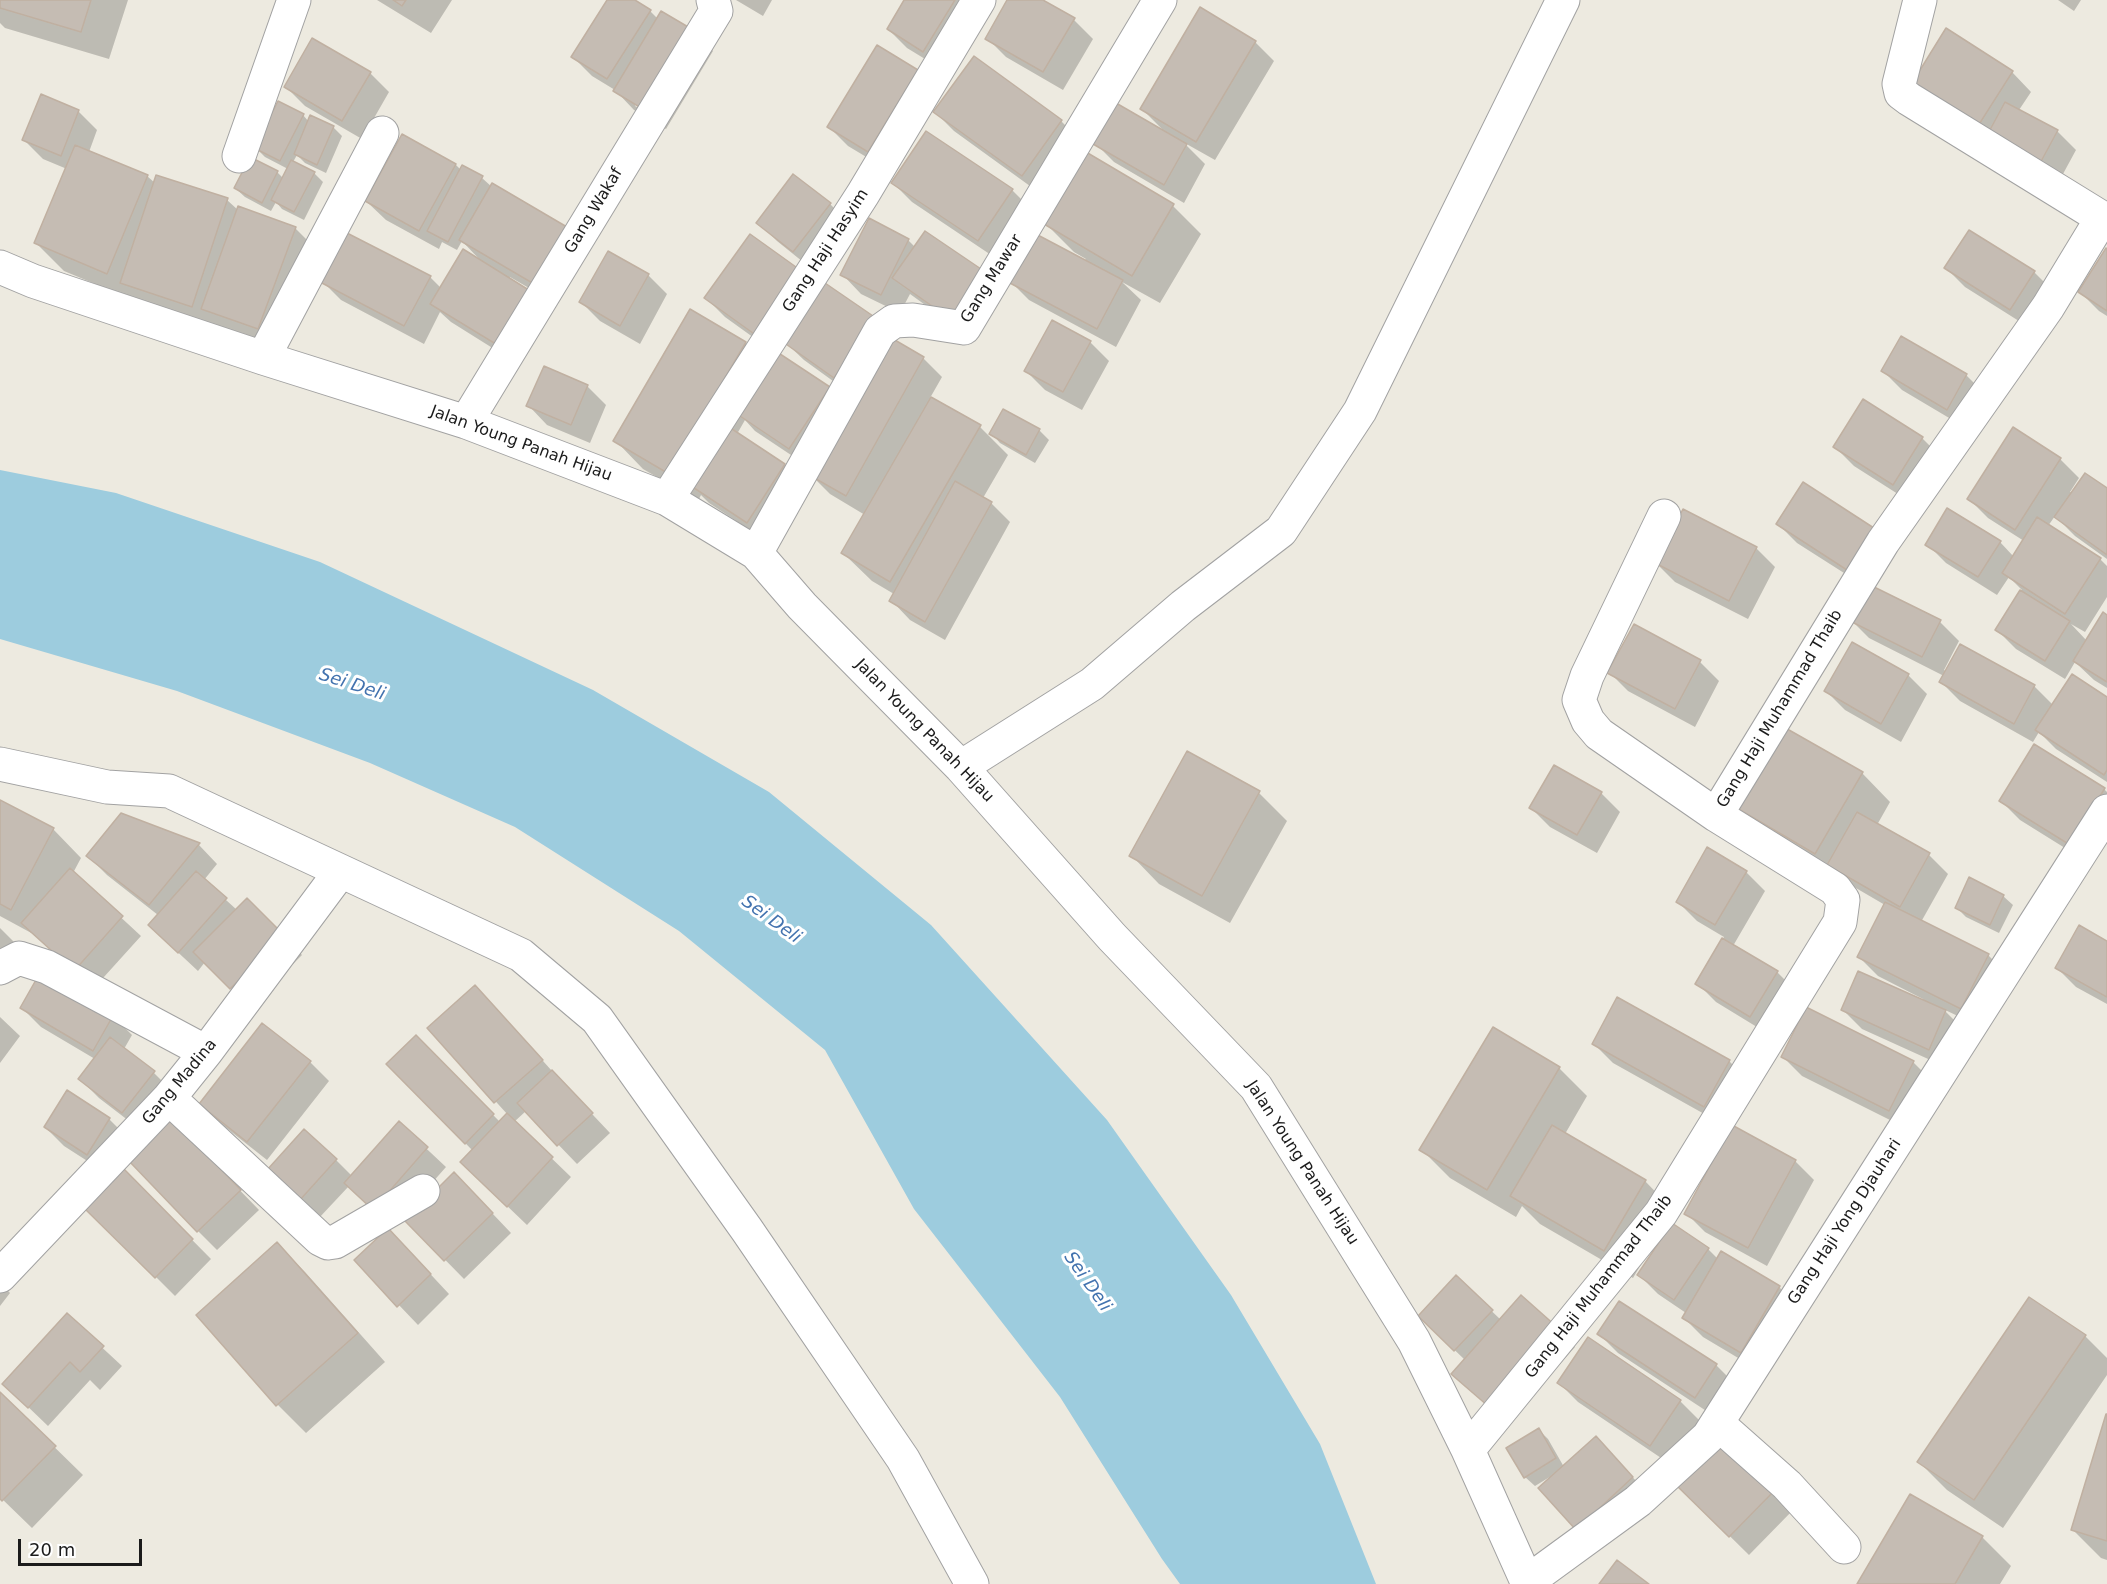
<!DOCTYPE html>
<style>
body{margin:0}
#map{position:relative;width:2107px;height:1584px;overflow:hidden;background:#edeae0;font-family:"DejaVu Sans",sans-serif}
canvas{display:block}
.scale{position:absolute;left:18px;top:1539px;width:124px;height:27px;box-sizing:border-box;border:3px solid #1b1b1b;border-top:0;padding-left:8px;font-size:18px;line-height:21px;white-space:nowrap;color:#1b1b1b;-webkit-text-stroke:4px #fff;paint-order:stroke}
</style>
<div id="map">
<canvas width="2107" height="1584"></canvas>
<div class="scale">20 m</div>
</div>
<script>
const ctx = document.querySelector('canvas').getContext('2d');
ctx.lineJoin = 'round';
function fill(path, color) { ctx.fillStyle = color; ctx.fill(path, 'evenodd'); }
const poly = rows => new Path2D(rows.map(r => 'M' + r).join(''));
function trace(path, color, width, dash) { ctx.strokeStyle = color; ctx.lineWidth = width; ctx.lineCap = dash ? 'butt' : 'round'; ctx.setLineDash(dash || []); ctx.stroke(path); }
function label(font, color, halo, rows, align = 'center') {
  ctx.font = font + ' "DejaVu Sans",sans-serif'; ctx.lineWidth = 6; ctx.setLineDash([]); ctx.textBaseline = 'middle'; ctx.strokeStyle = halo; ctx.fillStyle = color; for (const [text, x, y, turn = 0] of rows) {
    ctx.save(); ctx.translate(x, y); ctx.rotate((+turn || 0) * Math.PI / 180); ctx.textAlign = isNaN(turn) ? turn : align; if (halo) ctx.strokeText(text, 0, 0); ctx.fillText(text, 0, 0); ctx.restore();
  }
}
fill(poly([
 [0,470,116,493,320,562,593,690,769,792,931,925,1107,1120,1231,1295,1320,1444,1376,1584,1180,1584,1162,1559,1060,1397,914,1209,825,1050,679,931,515,827,370,763,177,691,0,639]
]), '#9dccde');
fill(poly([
 [0,0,128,0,109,59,5,28,0,23],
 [377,0,452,0,431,33],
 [609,0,632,0,650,11,658,19,694,32,713,51,666,129,634,110,615,90,592,76,573,57],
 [635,102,652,116,635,106],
 [736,0,772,0,763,16],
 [906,0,985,0,943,70,907,48,888,29],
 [1009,0,1040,0,1074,20,1093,39,1063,90,1006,57,987,38],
 [2058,0,2081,0,2074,11],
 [1255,42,1274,61,1215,160,1183,142,1205,164,1184,203,1114,162,1095,143,1165,132,1141,108],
 [917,71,888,170,848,146,829,127],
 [2012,72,2031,92,2019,110,2057,131,2076,150,2057,185,1933,102],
 [370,73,389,92,362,139,305,106,286,87],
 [78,111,97,130,89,152,147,176,155,183,157,177,227,200,238,210,295,228,314,247,277,347,150,311,137,298,136,301,64,271,36,243,67,169,43,159,24,140],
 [935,112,1061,121,1080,140,1041,194,954,131],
 [303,115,309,122,333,127,342,136,326,173,305,163,297,155,293,162,314,173,323,182,304,220,282,209,276,202,271,211,245,197,235,188,251,159,277,172,284,179,288,169,265,157,256,148],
 [456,165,461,170,482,178,492,187,553,302,510,277,509,279,518,364,451,322,440,312,424,344,341,300,322,281,430,277,441,288,481,261,462,241,457,250,442,242,439,249,386,220,366,201],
 [794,176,830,204,849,223,813,270,777,241,758,222],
 [893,183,1012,190,1031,209,997,259,912,202],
 [1173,206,1201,234,1160,303,1122,282,1141,300,1116,347,1029,300,1010,281,1084,261,1086,259,1074,252,1046,224],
 [1969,232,2034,272,2053,291,2030,328,1965,287,1946,268],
 [908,240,915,247,971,338,910,294,900,313,861,294,842,274],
 [2107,251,2107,316,2099,311,2080,292],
 [648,275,667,294,640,344,600,321,581,302],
 [706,298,892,341,923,358,942,377,930,398,980,427,1008,455,983,498,991,503,1010,522,945,640,910,620,891,600,894,594,872,581,843,553,865,515,830,494,811,475,809,467,755,431,745,420,737,434,784,465,803,484,767,541,709,503,701,495,698,501,643,469,615,440,745,343,767,365,775,353,725,317],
 [785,342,804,360,855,397,829,388,777,354],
 [1902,338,1967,376,1986,395,1966,428,1902,390,1883,371],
 [1090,342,1109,361,1082,410,1045,390,1026,371],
 [587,386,606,405,590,443,547,425,528,405],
 [1864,401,1922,438,1941,457,1912,503,1854,466,1835,447],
 [1004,411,1040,431,1049,440,1035,463,1000,443,991,433],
 [2013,429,2060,459,2079,478,2070,492,2073,493,2107,490,2107,559,2075,536,2055,516,2048,526,2100,559,2107,566,2107,597,2085,632,2071,624,2087,641,2107,616,2107,688,2094,680,2075,662,2065,679,2016,649,1997,630,2022,590,2009,577,1997,595,1946,563,1927,544,2000,542,2014,557,2024,541,1988,518,1969,499],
 [1803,484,1872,587,1940,622,1959,641,1944,670,1947,672,1961,646,2034,686,2053,705,2107,698,2107,782,2056,749,2039,732,2033,742,1960,701,1941,682,1944,676,1869,638,1850,619,1866,587,1797,543,1778,524],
 [1756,548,1775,567,1748,619,1675,582,1656,563],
 [1634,626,1700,662,1719,681,1695,727,1628,691,1609,672],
 [1853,644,1908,675,1927,694,1901,742,1845,710,1826,691],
 [1862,773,1890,802,1877,825,1929,855,1948,874,1921,922,1988,955,2007,974,1981,1027,1943,1009,1965,1031,1948,1068,1862,1029,1843,1010,1922,1001,1923,999,1878,976,1859,957,1885,905,1765,835,1736,807],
 [2104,789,2107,792,2107,834,2089,863,2020,820,2001,801],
 [1259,793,1287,821,1230,923,1159,884,1131,855],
 [1601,793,1620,812,1597,853,1550,827,1531,808],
 [0,802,53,829,81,858,73,873,141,936,94,988,35,935,0,916],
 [122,815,199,845,217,864,204,880,237,910,247,900,302,955,250,1007,205,962,198,971,169,944,158,915,107,875,88,856],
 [1746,872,1765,891,1733,946,1777,972,1796,991,1770,1035,1716,1002,1697,983,1724,937,1697,921,1678,902],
 [2003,896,2013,905,1999,933,1966,917,1956,907],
 [0,928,18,946,0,976],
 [2107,942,2107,1004,2076,987,2057,968],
 [494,1006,560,1080,610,1133,577,1164,526,1111,514,1122,571,1177,527,1225,481,1181,473,1151,388,1064,416,1037,500,1122,508,1115,429,1028],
 [22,1008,113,1016,132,1035,124,1049,154,1073,173,1092,142,1131,99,1098,80,1079,95,1059,41,1027],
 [0,1017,20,1036,0,1063],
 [1594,1044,1729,1061,1748,1080,1724,1125,1613,1063],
 [1783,1057,1913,1062,1932,1081,1908,1129,1802,1076],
 [310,1062,329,1081,267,1160,220,1123,201,1104],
 [1559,1068,1587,1096,1565,1134,1645,1181,1673,1210,1633,1278,1540,1224,1522,1206,1516,1217,1450,1178,1421,1149],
 [109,1119,128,1138,106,1173,64,1146,45,1127],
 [399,1123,446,1167,393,1227,349,1186,319,1218,288,1189,336,1160,352,1176],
 [190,1139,259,1210,217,1250,198,1231],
 [1795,1161,1814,1180,1767,1266,1705,1232,1686,1213],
 [123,1170,211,1259,175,1296,86,1207],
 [473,1193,511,1233,464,1279,407,1221],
 [277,1244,305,1272,385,1362,306,1433,278,1405,198,1315],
 [407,1249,449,1294,418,1325,356,1260],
 [1708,1249,1718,1259,1779,1287,1798,1306,1760,1371,1703,1337,1684,1318,1686,1313,1658,1294,1639,1275],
 [1456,1277,1501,1320,1556,1328,1575,1347,1507,1424,1453,1374,1465,1360,1439,1335],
 [0,1282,10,1293,0,1306],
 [2029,1299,2085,1336,2107,1358,2107,1375,2003,1528,1947,1490,1919,1462],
 [67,1315,122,1366,100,1390,90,1380,48,1426,23,1402],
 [1599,1334,1716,1365,1735,1384,1714,1416,1618,1353],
 [1588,1339,1680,1401,1699,1420,1670,1464,1578,1402,1559,1383],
 [0,1394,83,1475,32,1528,0,1497],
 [2107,1416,2107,1560,2101,1558,2073,1530],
 [1539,1430,1548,1439,1564,1467,1596,1438,1651,1497,1596,1548,1553,1475,1535,1486,1525,1477],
 [1722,1438,1794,1509,1749,1555,1677,1484],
 [1910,1496,1982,1537,2011,1566,2000,1584,1858,1584]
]), '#0003');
const building = poly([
 [0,0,91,0,81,32,0,8,0,0],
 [393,0,406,0,402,6,393,0],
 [607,0,635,0,651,10,607,79,571,57,607,0],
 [904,0,955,0,923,52,887,29,904,0],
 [1007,0,1043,0,1075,18,1043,72,985,39,1007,0],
 [1200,7,1256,41,1196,142,1140,109,1200,7],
 [661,11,695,31,646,111,613,91,661,11],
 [1946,28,2013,71,1978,126,1912,83,1946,28],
 [312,38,371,72,342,121,284,87,312,38],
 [877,45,918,70,868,152,827,127,877,45],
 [974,56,1062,120,1022,176,933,112,974,56],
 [41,94,79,110,61,156,22,140,41,94],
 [278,101,304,114,280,161,254,148,278,101],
 [2005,102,2058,130,2038,167,1985,139,2005,102],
 [1116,103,1187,144,1164,185,1093,144,1116,103],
 [310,115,334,126,317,165,294,154,310,115],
 [926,131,1013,189,978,241,891,183,926,131],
 [402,134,456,164,419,231,365,201,402,134],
 [75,145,148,175,107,274,34,243,75,145],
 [1086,152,1174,204,1132,276,1044,224,1086,152],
 [250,157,278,171,262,203,234,188,250,157],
 [291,160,315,172,294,212,271,200,291,160],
 [462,165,483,176,448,242,427,231,462,165],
 [793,174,831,203,793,252,756,223,793,174],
 [156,175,228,198,192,307,120,283,156,175],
 [492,183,567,227,534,284,459,240,492,183],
 [238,206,296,227,258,329,201,309,238,206],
 [869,218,909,239,881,295,840,275,869,218],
 [1969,230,2035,271,2010,310,1944,268,1969,230],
 [925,231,984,271,952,320,892,278,925,231],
 [345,232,431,276,404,326,320,282,345,232],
 [1034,233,1123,280,1097,329,1008,282,1034,233],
 [750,234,803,272,757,336,704,298,750,234],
 [2106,248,2107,249,2107,311,2078,292,2106,248],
 [463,249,532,292,499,346,430,304,463,249],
 [608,251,649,274,620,326,579,302,608,251],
 [825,283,876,318,834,378,783,342,825,283],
 [690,309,746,342,669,474,613,441,690,309],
 [1052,320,1091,341,1063,392,1024,371,1052,320],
 [888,336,924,357,846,496,809,475,888,336],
 [1901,336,1967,374,1947,410,1881,371,1901,336],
 [774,350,830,387,789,449,734,412,774,350],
 [544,366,588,385,571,425,526,406,544,366],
 [931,397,981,425,890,582,841,553,931,397],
 [1863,399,1923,437,1893,485,1833,447,1863,399],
 [1003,409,1040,429,1026,455,989,434,1003,409],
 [726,425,785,464,747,523,688,484,726,425],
 [2013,427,2061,458,2015,530,1967,499,2013,427],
 [2085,473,2107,488,2107,555,2054,517,2085,473],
 [955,481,992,502,925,622,889,601,955,481],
 [1803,482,1877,530,1850,572,1776,524,1803,482],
 [1947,508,2001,541,1978,577,1925,545,1947,508],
 [1683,509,1757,547,1729,601,1655,563,1683,509],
 [2037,517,2101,558,2065,614,2002,573,2037,517],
 [1866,583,1941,620,1922,657,1848,620,1866,583],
 [2020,590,2070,621,2045,661,1995,630,2020,590],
 [2103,612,2107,615,2107,682,2073,661,2103,612],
 [1634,624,1701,660,1675,709,1607,673,1634,624],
 [1852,642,1909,674,1881,724,1824,691,1852,642],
 [1960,644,2035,685,2014,724,1939,682,1960,644],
 [2072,674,2107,697,2107,770,2104,775,2035,730,2072,674],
 [1782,726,1863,772,1815,854,1735,807,1782,726],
 [2034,744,2105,788,2070,845,1999,801,2034,744],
 [1187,751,1260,791,1202,896,1129,856,1187,751],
 [1554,765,1602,792,1577,835,1529,808,1554,765],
 [0,800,54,828,11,910,0,904,0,800],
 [1857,812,1930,853,1900,907,1827,865,1857,812],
 [121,813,200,843,149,905,86,856,121,813],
 [1707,847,1747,871,1715,925,1676,902,1707,847],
 [70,868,123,916,74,971,21,923,70,868],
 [196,871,227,898,178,953,148,925,196,871],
 [1969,877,2004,895,1990,925,1955,908,1969,877],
 [247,898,284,935,230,989,193,952,247,898],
 [1885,902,1989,954,1961,1009,1857,957,1885,902],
 [2079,925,2107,941,2107,997,2055,968,2079,925],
 [1722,938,1778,971,1750,1017,1695,984,1722,938],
 [41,971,114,1014,93,1051,20,1008,41,971],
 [1858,971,1946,1010,1929,1050,1841,1010,1858,971],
 [475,985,543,1060,494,1103,427,1028,475,985],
 [1617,997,1730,1060,1704,1107,1592,1044,1617,997],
 [1806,1007,1914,1061,1889,1111,1781,1057,1806,1007],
 [262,1023,311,1061,247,1142,199,1104,262,1023],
 [1493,1027,1560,1067,1487,1190,1419,1150,1493,1027],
 [416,1035,494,1114,465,1144,386,1064,416,1035],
 [110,1037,155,1071,122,1113,78,1079,110,1037],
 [552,1070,593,1113,557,1146,517,1103,552,1070],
 [67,1090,110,1118,87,1155,44,1127,67,1090],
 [507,1113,553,1157,507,1207,460,1162,507,1113],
 [171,1118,241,1190,197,1232,128,1160,171,1118],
 [399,1121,428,1147,373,1210,344,1183,399,1121],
 [1552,1125,1646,1180,1604,1251,1510,1196,1552,1125],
 [1732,1125,1796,1160,1748,1248,1684,1214,1732,1125],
 [304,1129,337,1159,299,1201,267,1170,304,1129],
 [123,1168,193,1239,155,1278,83,1207,123,1168],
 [454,1172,493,1213,444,1261,405,1221,454,1172],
 [1672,1223,1709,1248,1674,1300,1637,1275,1672,1223],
 [388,1228,431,1274,397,1307,354,1260,388,1228],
 [277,1242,358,1333,276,1406,196,1315,277,1242],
 [1721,1251,1780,1286,1741,1353,1682,1318,1721,1251],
 [1456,1275,1493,1310,1454,1351,1418,1316,1456,1275],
 [1521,1295,1557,1327,1488,1406,1451,1374,1521,1295],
 [2029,1297,2086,1335,1974,1500,1917,1462,2029,1297],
 [1619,1301,1717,1364,1695,1398,1597,1334,1619,1301],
 [67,1313,104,1346,80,1372,70,1362,28,1408,2,1384,67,1313],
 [1588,1337,1681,1400,1650,1446,1557,1383,1588,1337],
 [0,1392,56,1446,2,1501,0,1499,0,1392],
 [2106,1414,2107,1414,2107,1541,2071,1530,2106,1414],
 [1539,1428,1556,1458,1524,1478,1506,1448,1539,1428],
 [1596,1436,1633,1477,1576,1530,1538,1488,1596,1436],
 [1722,1436,1776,1489,1729,1537,1675,1484,1722,1436],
 [1910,1494,1983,1536,1955,1584,1857,1584,1910,1494],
 [1617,1560,1649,1584,1599,1584,1617,1560]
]);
fill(building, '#c5bcb3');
trace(building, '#c0b0a1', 1.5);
const minor = poly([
 [1920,0,1899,84,1901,93,1909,99,2107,221],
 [239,156,294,0],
 [0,267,33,281,263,358,466,422,667,499,756,553,802,606,961,767,1112,937,1256,1087,1414,1341,1468,1450,1528,1584],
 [263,358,382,133],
 [466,422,716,11,713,0],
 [667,499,863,194,979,0],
 [756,553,880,331,894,321,913,320,964,328,1160,0],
 [0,764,107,787,169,791,521,955,597,1019,747,1230,903,1459,972,1584],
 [961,767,1092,684,1183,606,1281,531,1360,411,1563,0],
 [1716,815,1883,542,2048,307,2102,218],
 [0,968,19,958,47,967,206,1052],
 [169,1098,320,1239,328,1243,335,1242,423,1191],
 [0,1276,169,1098,206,1052,340,872],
 [1717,1423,1787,1485,1844,1547],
 [1468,1450,1661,1213,1840,922,1843,900,1835,889,1716,815,1599,734,1588,721,1579,700,1587,676,1664,516],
 [1527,1582,1638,1501,1708,1437,2107,811]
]);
trace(minor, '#a2a2a2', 35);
trace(minor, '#fff', 33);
label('16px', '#1b1b1b', '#fff', [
 ["Gang Wakaf",594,211,-59],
 ["Gang Haji Hasyim",826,251,-57],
 ["Gang Mawar",992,279,-58],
 ["Jalan Young Panah Hijau",521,444,20],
 ["Gang Haji Muhammad Thaib",1780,709,-59],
 ["Jalan Young Panah Hijau",924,731,46],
 ["Gang Madina",180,1082,-50],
 ["Jalan Young Panah Hijau",1302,1163,57],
 ["Gang Haji Yong Djauhari",1845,1222,-57],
 ["Gang Haji Muhammad Thaib",1599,1287,-52]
]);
label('italic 18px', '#4373af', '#fff', [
 ["Sei Deli",352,685,18],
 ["Sei Deli",771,920,36],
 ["Sei Deli",1087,1282,55]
]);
</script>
